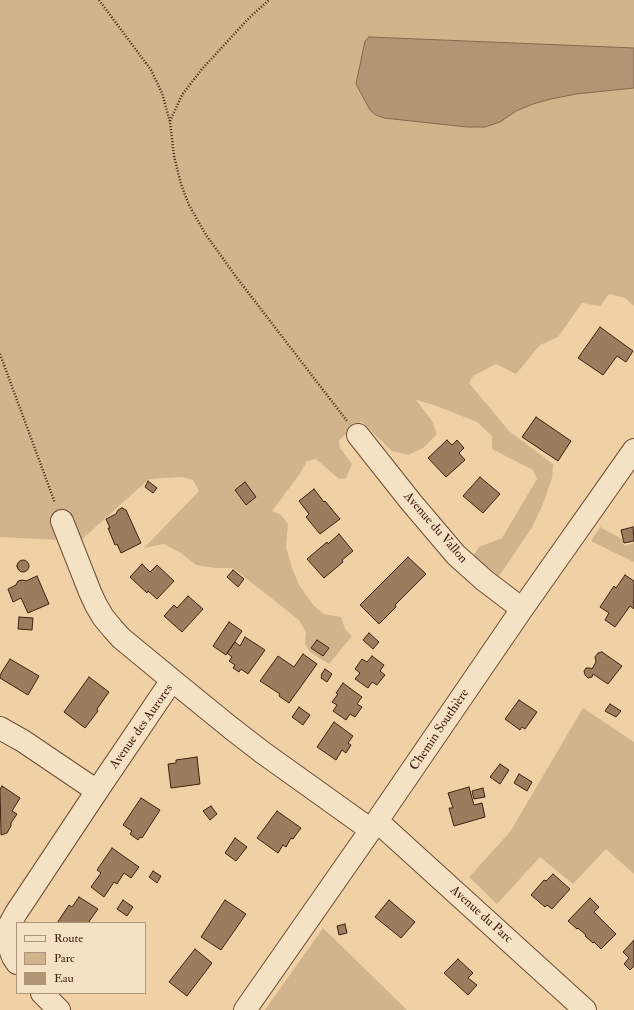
<!DOCTYPE html>
<meta charset="utf-8">
<style>
body{margin:0}
#map{position:relative;width:634px;height:1010px;overflow:hidden;background:#efd1a5;font-family:"IM FELL Double Pica",serif}
canvas{display:block}
.legend{position:absolute;left:16px;top:922px;width:130px;height:72px;box-sizing:border-box;background:#f5e1c4;border:1px solid #ad947c;margin:0;padding:5px 7px;list-style:none;font-size:12px;color:#402111}
.legend li{display:flex;align-items:center;gap:8px;height:20px}
.legend b{width:20px;border:1px solid #ad947c}
</style>
<div id="map">
<canvas width="634" height="1010"></canvas>
<ul class="legend">
<li><b style="height:5px;background:#f5e1c4"></b>Route</li>
<li><b style="height:11px;background:#d1b38c"></b>Parc</li>
<li><b style="height:11px;background:#b49573"></b>Eau</li>
</ul>
</div>
<script>
const ctx = document.querySelector('canvas').getContext('2d');
ctx.lineJoin = 'round';
function fill(path, color) { ctx.fillStyle = color; ctx.fill(path, 'evenodd'); }
const poly = rows => new Path2D(rows.map(r => 'M' + r).join(''));
function trace(path, color, width, dash) { ctx.strokeStyle = color; ctx.lineWidth = width; ctx.lineCap = dash ? 'butt' : 'round'; ctx.setLineDash(dash || []); ctx.stroke(path); }
function label(font, color, halo, rows, align = 'center') {
  ctx.font = font + ' "IM FELL Double Pica",serif'; ctx.lineWidth = 4; ctx.setLineDash([]); ctx.textBaseline = 'middle'; ctx.strokeStyle = halo; ctx.fillStyle = color; for (const [text, x, y, turn = 0] of rows) {
    ctx.save(); ctx.translate(x, y); ctx.rotate((+turn || 0) * Math.PI / 180); ctx.textAlign = isNaN(turn) ? turn : align; if (halo) ctx.strokeText(text, 0, 0); ctx.fillText(text, 0, 0); ctx.restore();
  }
}
fill(poly([
 [0,0,634,0,634,48,369,37,356,84,370,110,516,111,533,104,551,99,576,94,634,88,634,306,625,298,609,294,600,306,582,303,558,337,540,345,516,374,496,364,473,376,469,383,509,431,553,464,552,478,543,504,531,529,499,576,473,556,479,547,502,538,537,479,533,470,492,449,492,436,477,422,434,405,416,400,432,421,437,434,423,448,408,455,392,451,361,421,339,440,340,448,352,464,346,478,339,479,316,459,307,461,299,475,272,511,281,515,288,524,286,547,292,568,299,585,314,606,324,614,341,617,345,629,352,636,329,664,310,652,305,644,306,632,299,620,233,568,216,568,196,565,181,553,164,544,144,548,199,491,193,480,182,477,149,479,80,541,0,537],
 [600,527,622,539,624,546,634,543,634,562,591,541],
 [583,708,634,742,634,874,606,849,573,884,540,857,497,904,469,877,510,832],
 [323,928,407,1010,265,1010]
]), '#d1b38c');
const water = poly([
 [369,37,634,48,634,88,576,94,551,99,533,104,516,111,500,122,485,127,467,127,384,118,376,115,370,110,356,84,365,41,369,37]
]);
fill(water, '#b49573');
trace(water, '#86674c', 1);
const building = poly([
 [600,327,633,351,626,362,617,356,603,375,578,358,600,327],
 [536,417,571,441,558,461,522,437,536,417],
 [447,440,452,445,457,440,464,448,459,453,465,460,446,477,428,458,447,440],
 [480,477,500,494,483,513,463,496,480,477],
 [148,481,157,488,153,493,145,487,148,481],
 [245,482,256,497,246,505,235,490,245,482],
 [314,489,324,502,325,501,340,519,320,534,306,517,309,514,299,501,314,489],
 [122,508,126,510,141,543,121,553,117,544,115,545,108,528,110,528,106,519,116,514,118,510,122,508],
 [633,527,634,541,624,543,621,530,633,527],
 [339,534,353,551,342,560,343,562,324,578,307,559,327,542,328,544,339,534],
 [408,557,426,574,395,605,396,607,379,624,360,605,408,557],
 '17 566a6 6 0 1 1 12 0a6 6 0 1 1-12 0Z',
 [142,564,150,572,157,565,174,581,157,599,148,591,147,593,130,577,142,564],
 [233,570,244,579,238,587,227,577,233,570],
 [625,575,634,581,634,600,633,602,634,603,634,609,630,606,615,627,605,620,609,613,600,607,614,586,616,588,625,575],
 [37,576,49,604,28,613,21,598,13,602,8,589,16,585,18,581,22,580,26,581,37,576],
 [188,596,203,609,182,632,164,616,174,605,177,608,188,596],
 [19,617,33,618,32,630,18,629,19,617],
 [229,622,242,631,226,655,213,646,229,622],
 [369,633,379,642,373,649,363,640,369,633],
 [245,637,265,650,248,674,241,669,239,672,233,668,235,665,229,661,232,657,227,653,235,642,240,646,245,637],
 [317,640,329,648,323,656,311,648,317,640],
 [602,652,622,666,608,684,593,674,592,677,588,678,585,675,584,671,586,668,590,668,592,669,596,662,595,657,598,653,602,652],
 [303,654,317,664,289,703,279,696,280,694,260,681,278,656,294,667,303,654],
 [372,656,384,665,380,671,385,675,377,685,372,682,368,688,355,679,360,673,355,669,362,659,367,662,372,656],
 [10,659,39,676,28,695,0,678,0,675,10,659],
 [325,669,332,674,327,682,321,678,322,675,321,675,325,669],
 [89,677,109,692,97,709,98,711,85,728,64,712,89,677],
 [343,683,362,697,357,704,362,707,355,717,350,714,346,720,333,711,337,705,332,702,338,694,336,693,343,683],
 [519,700,537,712,525,729,522,727,520,730,505,719,519,700],
 [610,704,621,711,616,717,605,711,610,704],
 [299,707,310,715,303,725,292,717,299,707],
 [334,722,353,736,348,743,351,745,346,753,342,750,336,760,317,747,334,722],
 [197,757,200,784,171,788,168,764,176,763,176,760,197,757],
 [500,764,509,770,500,784,490,777,500,764],
 [519,774,532,782,527,791,514,783,519,774],
 [2,786,20,798,12,811,17,814,11,823,11,826,7,833,1,835,0,789,2,786],
 [469,787,474,805,482,803,485,817,454,826,449,808,453,808,448,793,469,787],
 [483,788,485,797,474,799,472,791,483,788],
 [141,798,160,810,142,838,140,837,138,840,130,834,132,831,123,825,141,798],
 [211,806,217,814,210,820,203,811,211,806],
 [277,811,301,828,293,839,291,838,286,847,283,845,278,853,257,838,277,811],
 [235,838,247,847,236,861,225,853,235,838],
 [112,848,139,867,131,878,124,873,117,884,114,882,104,897,91,887,101,873,97,870,112,848],
 [153,871,161,876,157,883,149,877,153,871],
 [553,874,570,889,552,909,547,905,545,907,531,895,544,880,546,881,553,874],
 [79,897,98,909,88,923,57,923,69,905,72,907,79,897],
 [590,898,599,907,594,912,616,934,601,949,594,942,593,943,585,936,586,935,578,928,577,929,568,921,590,898],
 [123,900,133,907,127,916,117,909,123,900],
 [225,900,246,914,221,950,201,937,225,900],
 [389,900,415,922,401,938,375,917,389,900],
 [345,924,347,933,339,935,337,926,345,924],
 [634,940,634,966,630,970,624,964,629,958,623,952,634,940],
 [195,949,212,963,187,996,169,982,195,949],
 [458,959,473,973,468,978,477,985,468,995,444,973,458,959]
]);
fill(building, '#9b7d5e');
trace(building, '#402111', 1);
const minor = poly([
 [358,435,411,502,456,555,484,580,522,609],
 [62,521,90,592,96,605,103,617,112,628,121,638,172,680],
 [0,728,23,741,97,791],
 [377,821,585,1010],
 [17,963,13,957,9,946,8,935,10,924,16,913,97,791,172,680,231,728,262,752,371,830],
 [42,993,59,1010],
 [245,1010,377,821,522,609,634,450]
]);
trace(minor, '#6c4d36', 24);
trace(poly([
 [99,0,151,70,162,93,170,122,174,156,181,184,189,205,206,235,237,278,347,421],
 [170,121,182,95,202,69,249,18,269,0],
 [0,354,55,503]
]), '#402111', 2.5, [1, 2]);
trace(minor, '#f5e1c4', 22);
label('13px', '#402111', '#f5e1c4', [
 ["Avenue du Vallon",435,528,49],
 ["Avenue des Aurores",142,727,-55],
 ["Chemin Southière",440,730,-56],
 ["Avenue du Parc",481,915,42]
]);
</script>
